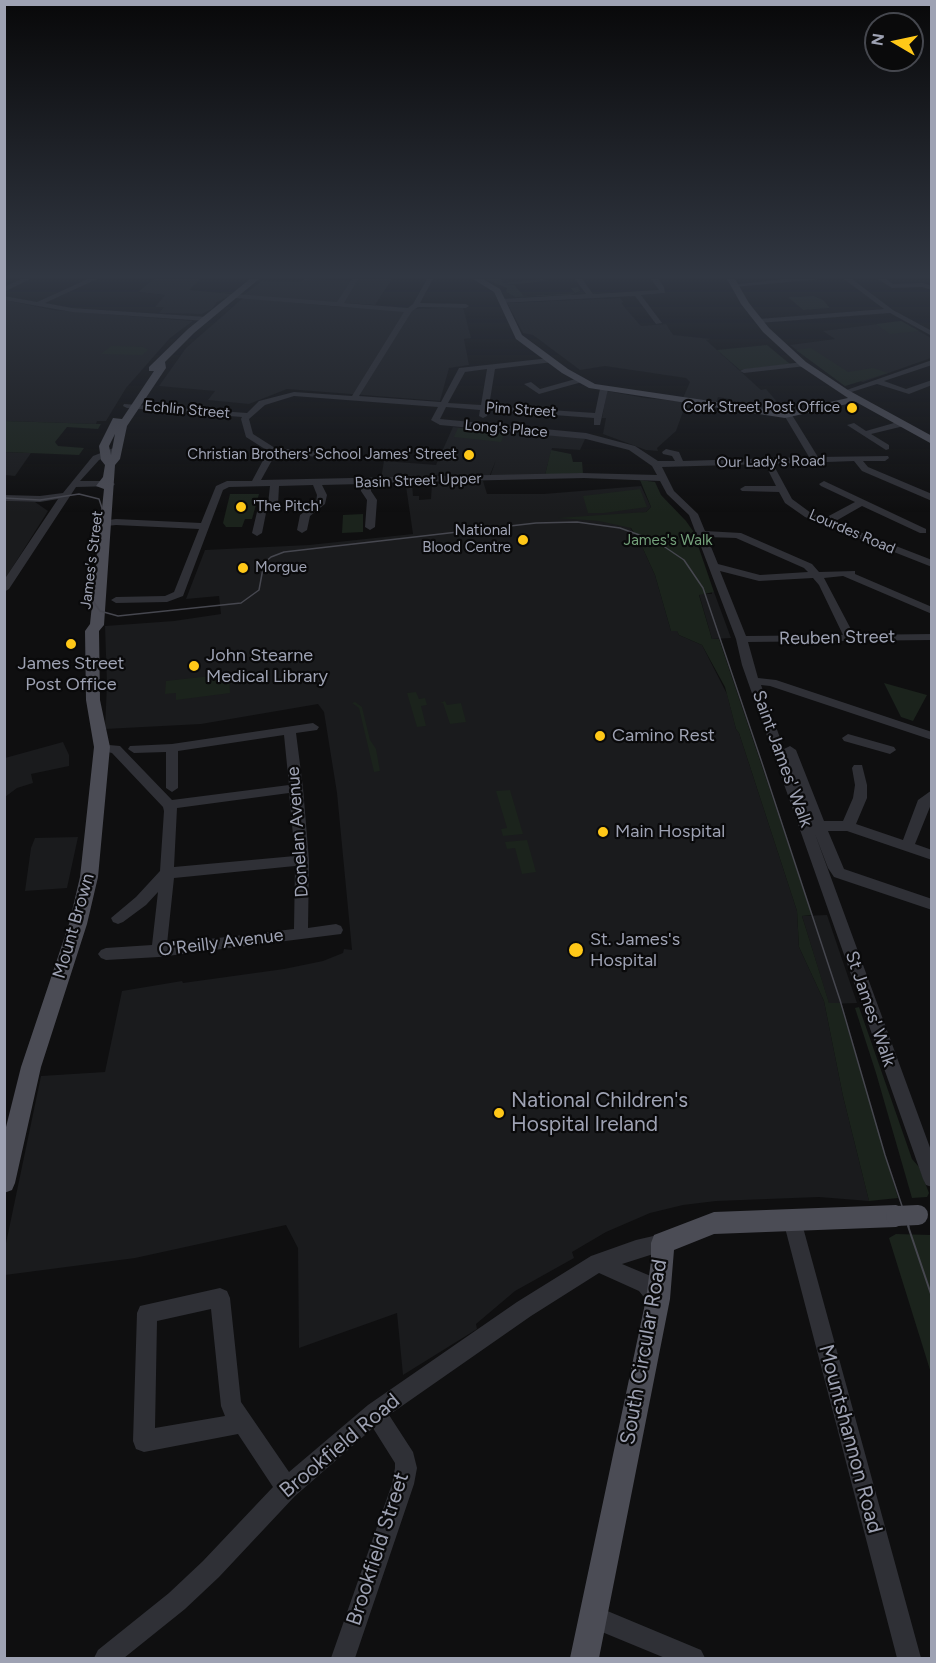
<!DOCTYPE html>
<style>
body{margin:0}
#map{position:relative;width:936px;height:1663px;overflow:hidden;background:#0f0f10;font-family:Figtree,sans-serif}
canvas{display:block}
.frame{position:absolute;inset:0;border:6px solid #9ea2b3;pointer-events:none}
.north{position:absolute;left:864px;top:12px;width:60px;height:60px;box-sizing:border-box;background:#0a0a0b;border:2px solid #45474e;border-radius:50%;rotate:279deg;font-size:16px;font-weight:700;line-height:24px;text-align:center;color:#9ea2b3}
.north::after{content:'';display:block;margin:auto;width:21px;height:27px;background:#ffc818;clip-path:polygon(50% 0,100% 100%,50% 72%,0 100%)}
</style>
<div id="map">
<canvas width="936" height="1663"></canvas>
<div class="frame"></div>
<div class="north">N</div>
</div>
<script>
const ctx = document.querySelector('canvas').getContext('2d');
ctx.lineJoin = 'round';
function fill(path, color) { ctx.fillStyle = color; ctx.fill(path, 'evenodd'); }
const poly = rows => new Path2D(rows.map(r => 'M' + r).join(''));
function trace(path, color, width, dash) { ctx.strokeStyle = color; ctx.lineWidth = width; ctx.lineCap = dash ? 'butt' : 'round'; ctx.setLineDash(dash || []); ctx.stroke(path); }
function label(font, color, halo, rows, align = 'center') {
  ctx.font = font + ' Figtree,sans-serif'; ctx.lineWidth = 4.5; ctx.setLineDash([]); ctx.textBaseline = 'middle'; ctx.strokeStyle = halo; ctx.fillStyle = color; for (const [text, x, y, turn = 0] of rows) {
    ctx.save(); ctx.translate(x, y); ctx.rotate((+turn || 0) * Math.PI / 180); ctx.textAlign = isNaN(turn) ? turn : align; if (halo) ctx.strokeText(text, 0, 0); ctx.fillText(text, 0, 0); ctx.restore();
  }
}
fill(poly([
 [154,279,200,279,189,290,233,294,217,302,212,309,202,314,159,313,164,307,155,307,165,295,138,292],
 [304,279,355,281,356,279,392,279,375,305,242,296,262,281,300,282],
 [243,298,340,307,412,309,463,307,471,338,464,339,469,365,449,368,440,401,287,389,249,404,208,400,215,391,159,386,186,348],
 [620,298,624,302,621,303,641,326,666,324,673,335,711,339,706,340,761,390,766,389,786,412,732,405,733,403,729,402,730,399,718,397,716,403,683,398,690,382,686,378,605,366,580,370,533,335,523,333,507,303],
 [5,300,53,310,193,321,170,338,126,388,106,421,97,421,96,424,5,421],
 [901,321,931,338,931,358,863,382,860,381,845,386,790,345,835,339,823,331],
 [607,391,645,398,690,402,685,406,676,431,657,448,658,451,646,450,603,434,606,418,602,418],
 [453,427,578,437,585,439,580,450,552,448,545,475,490,477,496,460,489,477,381,479,384,461,436,465],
 [5,452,26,453,31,453,15,476,5,475],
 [483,481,487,494,544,494,641,486,651,507,646,512,622,516,639,540,655,575,671,631,677,630,679,635,702,645,727,694,736,729,739,733,797,911,799,947,824,1001,843,1096,869,1201,819,1197,716,1201,683,1205,650,1213,606,1232,572,1252,574,1258,515,1291,476,1324,477,1329,403,1375,397,1313,299,1348,298,1248,286,1225,135,1258,5,1275,5,1248,41,1076,105,1072,122,991,182,981,183,983,284,969,323,961,343,953,344,949,352,950,337,793,324,712,318,704,201,724,105,729,107,684,105,626,174,621,221,614,219,596,186,599,205,550,309,545,413,534,406,486,412,484,413,496,419,496,419,500,431,499,432,484],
 [5,501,35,502,48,511,5,579],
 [712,592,714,592,731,638,712,639,699,594,712,594],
 [63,742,69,755,69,766,31,774,33,783,17,788,5,797,5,758],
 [78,837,67,888,25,891,31,848,35,838],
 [827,915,857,1003,829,1004,802,916]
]), '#1a1b1d');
fill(poly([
 [485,279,501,279,503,283,542,279,547,281,504,285,514,285,524,296,575,293,571,288,578,287,580,291,571,295,515,297,506,292,507,288],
 [814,296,823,300,830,308,803,310,788,297],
 [901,321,919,331,890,334,876,324],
 [767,345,790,364,740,370,717,350],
 [111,346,143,347,148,350,142,355,101,354],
 [811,348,848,372,873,368,888,373,845,386,796,350],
 [5,421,67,423,101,424,98,429,67,427,55,442,58,446,84,448,79,455,5,452],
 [458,428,505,432,501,442,454,437],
 [551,450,571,454,573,462,582,462,583,473,545,475],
 [640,480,655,482,661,495,686,521,693,531,714,592,699,595,709,629,712,639,719,639,812,915,802,916,829,1003,840,1003,898,1198,869,1201,843,1096,824,1001,799,947,797,911,739,733,736,729,725,687,702,645,679,635,677,631,671,631,655,575,639,540,631,528,599,521,558,518,646,512,651,507],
 [640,489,647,507,604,513,588,513,583,496],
 [230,494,259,494,252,519,245,519,242,527,226,527,223,523],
 [363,514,363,532,342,533,343,515],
 [229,674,230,693,176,700,176,693,165,694,166,681],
 [884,683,927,695,913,721,901,717],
 [416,692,419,699,425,698,427,705,421,706,426,726,417,727,407,693],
 [445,701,447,705,461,703,466,722,450,724,443,703,440,703],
 [355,702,362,707,370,740,376,749,380,771,374,772,359,708,352,703],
 [510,790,523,834,503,836,501,829,507,828,496,791],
 [527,840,536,872,522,874,515,848,507,849,505,842],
 [859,1007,912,1159,919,1167,929,1193,927,1197,912,1198,876,1073,855,1008],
 [896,1234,931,1235,931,1373,889,1238]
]), '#1b231c');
fill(poly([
 [21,279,30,279,4,292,4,287,21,279],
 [88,279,97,279,45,303,72,308,207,317,211,319,207,321,72,312,4,300,4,296,37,302,88,279],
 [352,279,358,279,344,303,408,308,413,304,427,279,433,279,420,303,466,304,469,306,466,308,418,307,412,311,359,396,441,402,459,368,550,358,553,358,553,362,495,369,489,406,595,413,600,389,604,387,608,389,600,425,594,425,594,418,488,410,487,416,483,418,479,416,480,410,446,407,440,419,586,433,635,446,658,461,675,461,672,456,663,454,662,452,666,449,679,452,683,461,809,457,784,415,788,413,792,415,818,457,888,456,889,458,885,461,863,461,868,467,932,494,932,501,862,471,854,461,773,464,792,499,811,513,825,518,855,502,821,486,819,484,824,481,926,529,926,533,920,533,862,506,834,522,932,560,932,567,805,517,785,503,779,492,742,491,740,489,745,486,776,486,765,464,662,467,674,491,698,514,705,531,741,533,812,564,819,572,855,571,855,574,932,607,932,614,843,576,824,578,854,635,932,634,932,640,748,642,758,678,776,680,932,732,932,740,770,686,761,685,784,749,790,746,796,750,824,821,843,821,853,798,855,785,852,768,854,765,862,765,867,785,867,798,856,824,903,840,918,800,932,790,932,802,915,844,932,850,932,860,847,831,828,831,844,869,932,899,932,910,834,877,828,868,815,834,932,1153,932,1187,926,1185,923,1179,742,665,736,639,689,515,667,494,660,481,584,478,371,483,371,491,377,500,375,527,370,530,365,527,367,500,361,491,361,484,322,485,327,495,325,504,310,516,307,530,302,533,297,530,300,515,316,503,317,495,313,485,279,486,278,505,266,513,262,533,257,536,252,533,257,512,268,504,270,486,229,487,223,490,183,596,167,602,116,603,111,600,116,597,165,596,174,592,199,529,116,525,97,527,92,524,94,522,116,519,201,523,216,486,227,481,252,481,268,451,246,437,241,419,242,417,127,408,123,406,124,404,247,413,259,401,294,392,352,396,404,312,236,298,233,296,236,294,337,302,352,279],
 [487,369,481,405,448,403,465,372,487,369],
 [294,396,438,407,431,420,440,425,586,439,629,450,652,466,657,475,581,473,261,480,276,453,350,460,354,457,350,454,275,448,253,434,249,419,265,405,294,396],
 [707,537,736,538,804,568,808,572,760,575,718,564,707,537],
 [720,571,759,581,813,578,819,585,843,635,746,636,720,571],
 [575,279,582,279,593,294,659,290,651,279,658,279,664,287,665,293,641,295,662,323,656,324,635,296,501,303,498,301,501,299,586,294,575,279],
 [785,279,820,279,734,287,731,285,785,279],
 [844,279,852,279,893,310,932,331,932,336,890,313,759,323,755,321,759,319,884,309,844,279],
 [878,279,886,279,893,284,923,283,932,286,932,290,922,287,892,288,878,279],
 [932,360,932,365,884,381,906,389,932,380,932,385,909,394,877,384,845,394,841,392,932,360],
 [803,362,807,364,806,366,744,373,740,371,744,369,803,362],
 [579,378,582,378,582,382,539,394,524,384,531,382,540,389,579,378],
 [901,421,904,422,904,426,871,434,889,445,889,449,886,450,847,425,854,423,866,431,901,421],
 [116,447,120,450,119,452,99,460,80,481,110,481,115,484,113,486,76,487,9,589,4,592,4,580,58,499,40,502,4,501,4,495,40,496,63,493,93,456,116,447],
 [313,723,319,727,317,730,296,733,303,788,309,860,308,928,336,924,341,926,343,930,341,934,159,957,106,960,101,958,98,954,101,950,106,948,152,945,158,892,146,905,123,922,118,924,113,922,111,918,136,897,160,871,164,811,163,807,112,753,98,750,96,747,98,744,120,746,172,800,289,785,284,735,178,751,178,788,172,792,166,788,166,752,134,753,128,749,130,746,172,744,313,723],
 [289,793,295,856,174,867,177,808,289,793],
 [295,866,294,929,167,944,174,878,295,866],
 [848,734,894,747,896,750,890,754,844,741,842,738,848,734],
 [792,1211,799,1214,801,1220,921,1658,897,1658,783,1220,785,1214,792,1211],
 [662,1234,669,1237,671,1243,669,1249,622,1264,653,1277,665,1292,668,1299,665,1306,658,1309,651,1306,639,1291,599,1273,531,1316,389,1415,413,1452,417,1468,414,1484,355,1658,331,1658,392,1484,395,1468,395,1463,373,1428,295,1496,219,1577,185,1609,124,1658,94,1658,98,1650,169,1593,203,1561,273,1487,238,1434,144,1452,136,1449,133,1441,137,1313,140,1306,220,1288,227,1291,230,1298,241,1402,289,1472,368,1405,517,1302,591,1256,636,1240,662,1234],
 [211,1309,221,1406,225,1416,155,1428,157,1321,211,1309],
 [593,1605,701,1650,705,1658,665,1658,585,1625,581,1617,585,1609,593,1605]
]), '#2f3036');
fill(poly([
 [250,279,259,279,194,333,165,362,166,368,127,426,120,459,115,465,104,625,99,631,100,700,110,747,98,877,87,924,41,1067,15,1183,12,1190,4,1193,4,1135,21,1067,69,924,80,877,94,747,86,700,85,631,90,624,104,489,96,486,103,477,105,465,101,460,99,446,113,418,122,419,154,371,149,371,149,367,188,329,250,279],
 [115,434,111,455,109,446,115,434],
 [473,279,483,279,500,289,522,335,568,369,595,384,785,412,848,398,800,366,763,332,741,304,727,279,735,279,749,303,769,328,806,362,848,390,932,436,932,444,856,402,785,418,589,388,562,373,516,339,494,292,473,279],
 [896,1205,904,1208,907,1216,904,1224,896,1227,714,1234,674,1250,670,1299,599,1658,570,1658,646,1299,651,1261,651,1243,654,1235,714,1212,896,1205]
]), '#4b4c55');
trace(poly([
 [4,498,40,500,79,494,99,499,102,508,93,601,100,611,118,616,241,603,259,590,264,563,271,557,284,552,536,523,577,522,620,528,656,541,684,560,703,588,761,760,840,1000,885,1155,909,1227]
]), '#46474f', 1.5);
trace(poly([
 [908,1226,932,1297]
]), '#46474f', 2);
trace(poly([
 [896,1216,918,1215]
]), '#4b4c55', 20);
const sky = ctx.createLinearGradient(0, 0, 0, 512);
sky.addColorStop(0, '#080809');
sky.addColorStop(0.54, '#313742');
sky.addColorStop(1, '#31374200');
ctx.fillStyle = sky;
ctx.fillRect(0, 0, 936, 512);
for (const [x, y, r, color] of [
 [852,408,6,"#ffc818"],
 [469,455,6,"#ffc818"],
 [241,507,6,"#ffc818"],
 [523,540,6,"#ffc818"],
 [243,568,6,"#ffc818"],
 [71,644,6,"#ffc818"],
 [194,666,6,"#ffc818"],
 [600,736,6,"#ffc818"],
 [603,832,6,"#ffc818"],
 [576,950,8,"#ffc818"],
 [499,1113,6,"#ffc818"]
]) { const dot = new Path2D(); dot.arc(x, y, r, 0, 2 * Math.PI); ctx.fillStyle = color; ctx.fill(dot); trace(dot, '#0a0a0b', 2); }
label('15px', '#9ea2b3', '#0a0a0b', [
 ["Cork Street Post Office",840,408],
 ["Christian Brothers' School James' Street",457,455],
 ["'The Pitch'",253,507,"left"],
 ["National",511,531],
 ["Blood Centre",511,548],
 ["Morgue",255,568,"left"]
], 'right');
label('15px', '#9ea2b3', '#0a0a0b', [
 ["Echlin Street",187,410,5],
 ["Pim Street",521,410,4],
 ["Long's Place",506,429,5],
 ["Our Lady's Road",771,462,-1],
 ["Basin Street Upper",418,481,-2],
 ["Lourdes Road",852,532,23],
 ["James's Street",92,560,-83]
]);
label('15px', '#73a07a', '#0a0a0b', [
 ["James's Walk",668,541]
]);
label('18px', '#9ea2b3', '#0a0a0b', [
 ["Reuben Street",837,638,-1],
 ["Saint James' Walk",782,759,70],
 ["Donelan Avenue",298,832,-94],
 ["Mount Brown",74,926,-74],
 ["O'Reilly Avenue",221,943,-7],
 ["St James' Walk",870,1009,71]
]);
label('18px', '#9ea2b3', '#0a0a0b', [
 ["John Stearne",206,656],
 ["Medical Library",206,677],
 ["James Street",71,664,"center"],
 ["Post Office",71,685,"center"],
 ["Camino Rest",612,736],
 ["Main Hospital",615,832],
 ["St. James's",590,940],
 ["Hospital",590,961]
], 'left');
label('21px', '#9ea2b3', '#0a0a0b', [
 ["National Children's",511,1101],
 ["Hospital Ireland",511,1125]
], 'left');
label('21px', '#9ea2b3', '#0a0a0b', [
 ["South Circular Road",644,1352,-80],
 ["Mountshannon Road",850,1439,75],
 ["Brookfield Road",340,1446,-40],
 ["Brookfield Street",378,1549,-72]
]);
</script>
